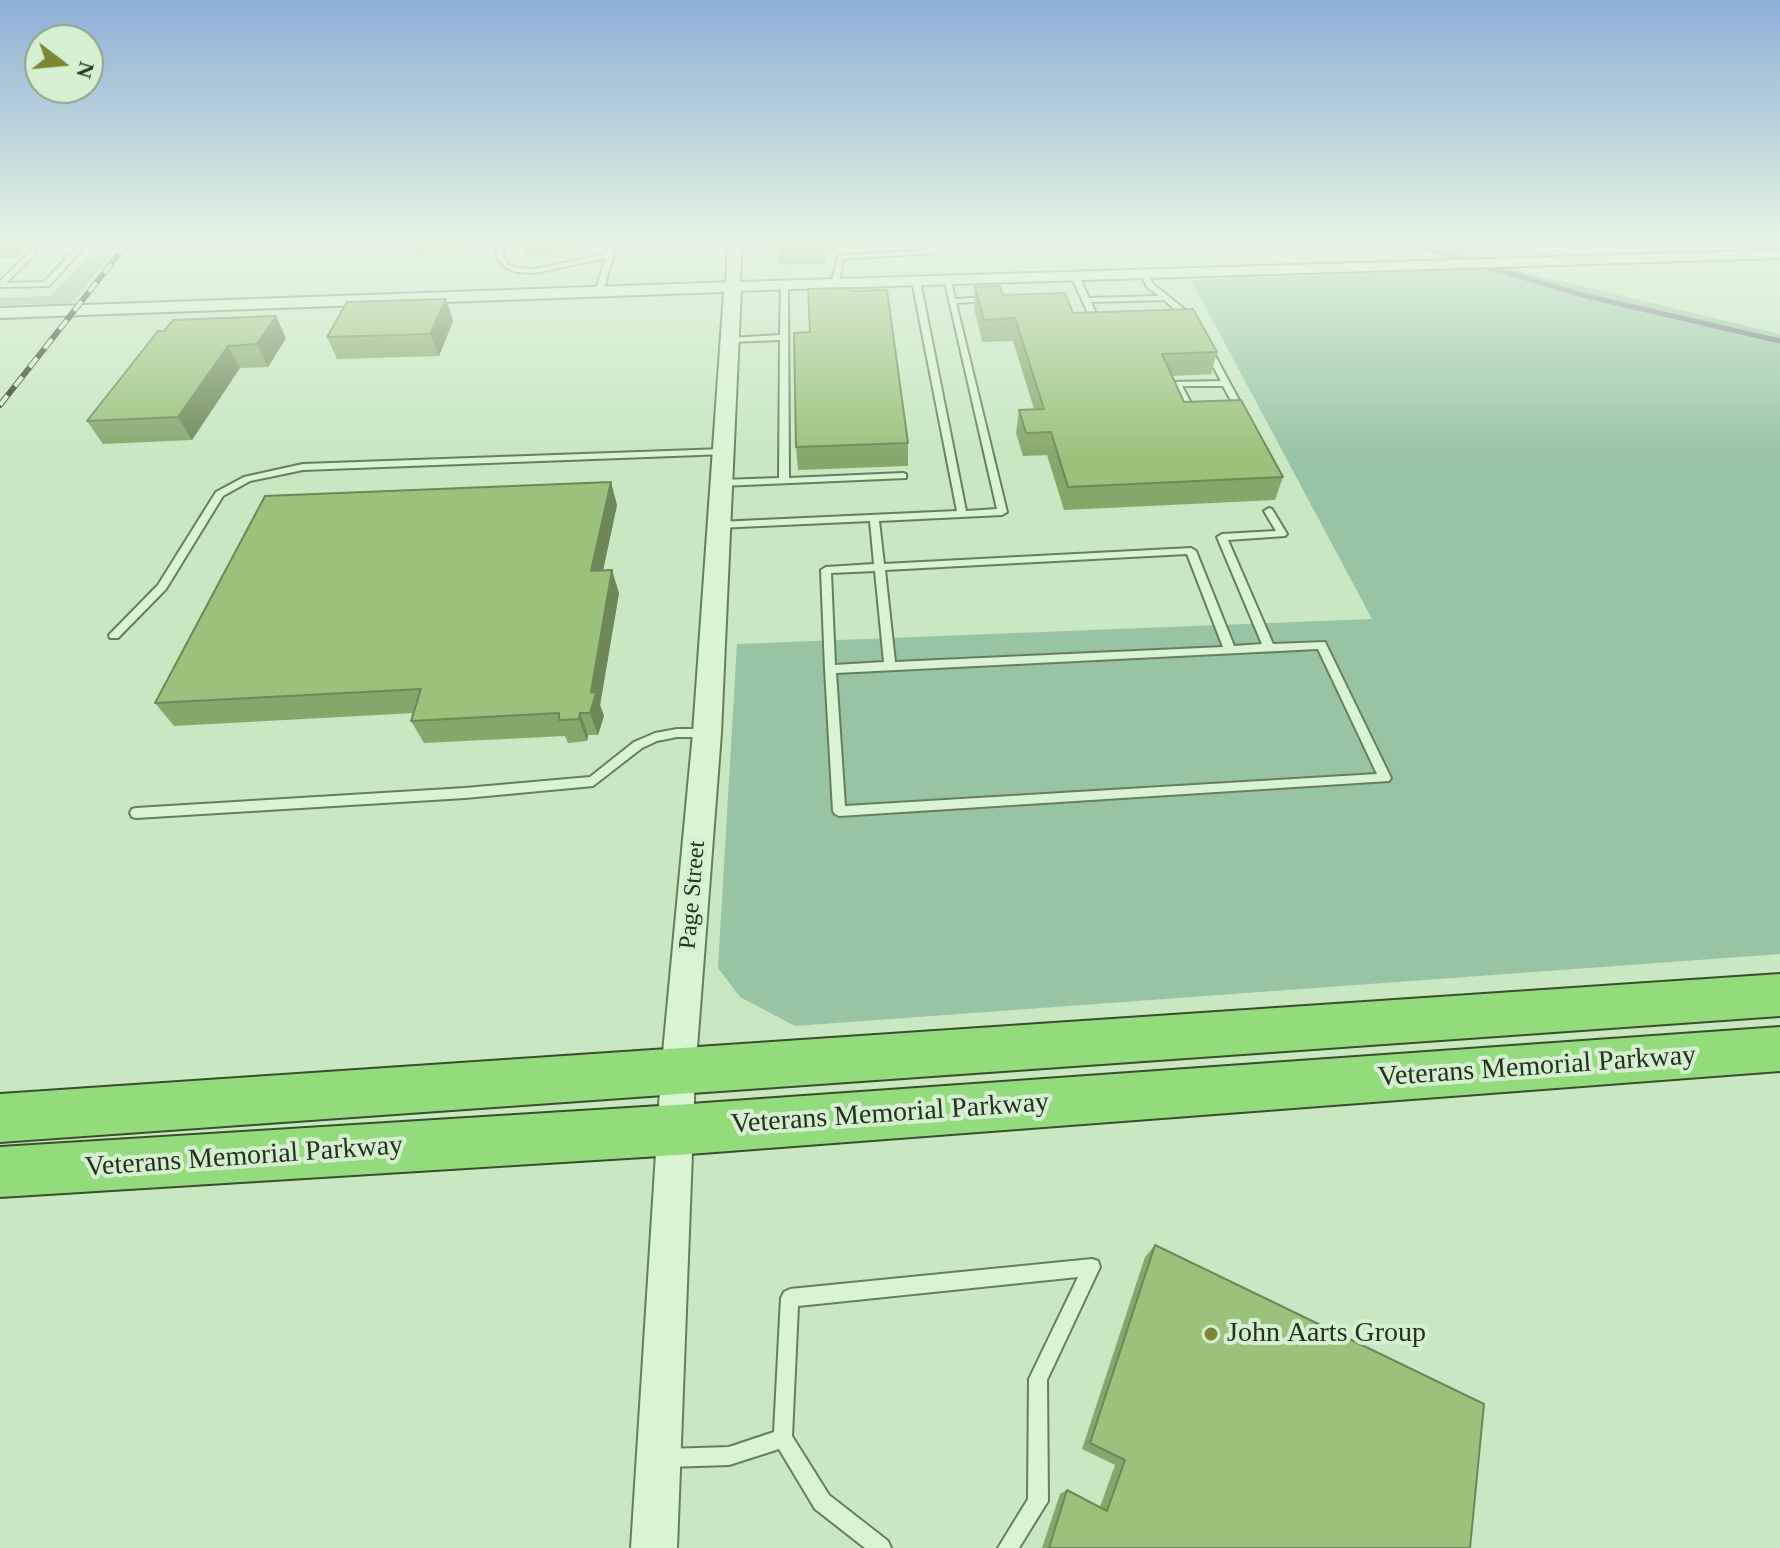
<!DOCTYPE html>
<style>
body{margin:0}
#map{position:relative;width:1780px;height:1548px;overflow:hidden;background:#c7e8c1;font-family:"Times New Roman",serif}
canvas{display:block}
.north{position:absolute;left:24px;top:24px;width:80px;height:80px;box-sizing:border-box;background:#d4f0d0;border:2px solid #8ea488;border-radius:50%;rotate:106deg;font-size:22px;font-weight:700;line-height:32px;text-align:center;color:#24311d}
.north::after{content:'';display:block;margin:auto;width:28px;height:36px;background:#7b8732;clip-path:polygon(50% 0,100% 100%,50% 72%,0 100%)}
</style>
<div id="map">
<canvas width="1780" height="1548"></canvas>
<div class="north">N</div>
</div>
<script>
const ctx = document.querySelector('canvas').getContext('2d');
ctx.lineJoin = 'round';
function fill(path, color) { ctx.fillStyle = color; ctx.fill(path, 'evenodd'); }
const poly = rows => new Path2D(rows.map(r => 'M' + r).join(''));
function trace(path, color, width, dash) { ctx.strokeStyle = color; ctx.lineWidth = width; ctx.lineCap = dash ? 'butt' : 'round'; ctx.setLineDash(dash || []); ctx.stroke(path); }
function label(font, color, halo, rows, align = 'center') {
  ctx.font = font + ' "Times New Roman",serif'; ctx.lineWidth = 8; ctx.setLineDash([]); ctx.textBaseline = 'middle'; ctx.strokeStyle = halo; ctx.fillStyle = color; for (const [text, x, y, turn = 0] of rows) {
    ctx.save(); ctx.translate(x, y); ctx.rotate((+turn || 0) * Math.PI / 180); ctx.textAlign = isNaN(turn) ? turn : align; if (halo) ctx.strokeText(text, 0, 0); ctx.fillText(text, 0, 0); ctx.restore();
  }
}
fill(poly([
 [105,241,122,241,72,303,0,305,0,298,50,296],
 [1425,241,1530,241,1535,245,1463,258],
 [1507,268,1780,334,1780,954,795,1026,740,997,718,968,737,644,1372,619,1191,280]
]), '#97c4a3');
trace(poly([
 [1402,241,1582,295,1780,341]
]), '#6c6e87', 5);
const service = poly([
 [83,241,90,241,49,286,0,287,0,281,31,251,36,252,6,283,44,282,83,241],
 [500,241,507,241,503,256,509,265,517,268,535,269,607,254,610,241,617,241,603,292,599,294,595,292,606,258,535,273,516,272,505,267,496,256,500,241],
 [925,241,932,241,933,253,843,259,839,284,835,286,831,284,838,256,927,250,925,241],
 [1141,271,1147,271,1153,284,1193,316,1193,320,1187,320,1164,300,1091,302,1098,318,1104,320,1100,322,1092,322,1071,276,1072,274,1078,274,1089,298,1159,296,1147,287,1140,273,1141,271],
 [944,278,951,280,955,299,990,297,994,299,990,301,956,303,1007,512,1002,515,879,521,884,564,1191,548,1196,551,1234,646,1262,644,1217,537,1222,534,1276,531,1264,511,1269,508,1272,509,1287,534,1285,536,1228,540,1273,644,1325,642,1391,778,1389,781,839,816,835,814,833,811,825,669,821,570,826,567,874,564,870,521,718,528,713,525,718,522,957,511,912,281,916,279,920,281,966,511,997,509,944,278],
 [1187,554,1223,647,895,662,885,570,1187,554],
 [875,571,884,662,835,665,831,573,875,571],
 [1318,649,1377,774,845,806,836,673,1318,649],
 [781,283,788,285,789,478,903,473,906,474,906,478,721,486,716,483,721,480,779,478,780,340,730,342,726,340,730,338,780,335,781,283],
 [1204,346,1211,348,1246,413,1245,415,1239,415,1223,386,1182,386,1192,405,1202,408,1198,411,1189,411,1185,408,1173,384,1174,382,1221,381,1203,348,1204,346],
 [723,449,727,452,726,454,303,470,250,481,223,496,166,589,118,638,110,638,109,635,158,585,216,492,244,477,303,464,723,449],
 [677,729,707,729,713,733,707,737,677,737,657,741,642,748,593,786,465,798,136,818,132,817,130,813,132,809,136,808,465,788,590,777,634,742,655,733,677,729],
 [1092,1259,1098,1261,1100,1267,1047,1380,1048,1501,1019,1548,998,1548,1028,1499,1029,1379,1078,1277,798,1306,792,1436,829,1495,888,1541,891,1548,865,1548,815,1509,779,1449,729,1465,666,1467,659,1465,657,1458,659,1451,666,1449,729,1447,774,1432,781,1298,784,1292,790,1289,1092,1259]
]);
const minor = poly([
 [728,241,742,241,740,282,1780,250,1780,258,733,291,726,287,728,241]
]);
const tertiary = poly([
 [733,282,741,287,721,733,695,1074,677,1548,631,1548,661,1074,693,733,724,292,0,318,0,308,733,282]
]);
const trunk = poly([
 [1780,974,1780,1016,0,1142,0,1094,1780,974],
 [1780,1027,1780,1071,676,1155,0,1197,0,1147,676,1105,1780,1027]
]);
trace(service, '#667f5b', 4);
trace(minor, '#667f5b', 4);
trace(tertiary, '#667f5b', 4);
trace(trunk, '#3a4d2f', 4);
fill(service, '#d8f4d3');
fill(minor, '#d8f4d3');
fill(tertiary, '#d8f4d3');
fill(trunk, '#92dc7b');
const rail = poly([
 [0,405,129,241]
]);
trace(rail, '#24311d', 6);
trace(rail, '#d4f0d0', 4, [12]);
fill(poly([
 [0,241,33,241,16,258,0,258],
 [411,241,458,241,453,252,416,254],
 [521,241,570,241,567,253,525,255],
 [778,241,867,241,867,248,825,249,825,264,779,265],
 [975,287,1217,352,1211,374,1172,376,1184,402,1283,477,1275,500,1064,510,1047,455,1023,456,1016,433,1019,410,1034,409,1013,341,982,342,974,308],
 [446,299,453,321,439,356,337,359,327,337],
 [158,331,286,338,268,367,240,368,192,440,103,444,87,421],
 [908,443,908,466,798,470,796,447],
 [617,505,603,570,619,593,600,705,604,716,598,735,588,735,587,741,568,743,565,736,424,743,411,721,414,713,174,726,155,703],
 [1155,1245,1470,1548,1042,1548,1060,1494,1067,1490,1100,1507,1115,1465,1082,1449,1145,1257]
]), '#84a76a');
fill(poly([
 [5,241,33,241,16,258],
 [449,241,458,241,453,252],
 [564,241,570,241,567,253],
 [446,299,453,321,439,356,430,334],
 [276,316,286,338,268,367,257,344],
 [228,346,240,368,192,440,178,417],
 [611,482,617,505,598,594,591,571],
 [612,570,619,593,600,705,604,716,598,735,590,713,591,692],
 [580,713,588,735,587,741,579,719]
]), '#6c8856');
const building = poly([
 [778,241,825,241,825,245,778,245,778,241],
 [1000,286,1003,295,1065,293,1073,313,1193,309,1217,352,1162,354,1184,402,1241,400,1283,477,1068,487,1051,432,1026,433,1019,410,1044,409,1015,318,984,320,975,287,1000,286],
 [850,288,851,291,887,290,908,443,796,447,794,333,810,332,808,289,850,288],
 [446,299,430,334,327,337,347,302,446,299],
 [276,316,257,344,228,346,178,417,87,421,158,331,164,331,173,320,276,316],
 [611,482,591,571,612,570,591,692,596,693,590,713,580,713,579,719,559,720,559,713,411,721,421,689,155,703,265,496,611,482],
 [1155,1245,1484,1404,1470,1548,1049,1548,1067,1490,1107,1511,1125,1460,1090,1443,1155,1245]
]);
fill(building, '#9ac27b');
trace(building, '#6c8856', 2);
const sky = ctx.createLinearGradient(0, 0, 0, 458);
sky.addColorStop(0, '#8cafd6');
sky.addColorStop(0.53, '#e6f5e3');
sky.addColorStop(1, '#e6f5e300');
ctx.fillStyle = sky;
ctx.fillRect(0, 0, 1780, 458);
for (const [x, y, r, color] of [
 [1211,1334,8,"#7b8732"]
]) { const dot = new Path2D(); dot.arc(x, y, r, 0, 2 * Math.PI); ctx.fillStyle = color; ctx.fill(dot); trace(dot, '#d4f0d0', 3); }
label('24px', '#24311d', '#d4f0d0', [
 ["Page Street",693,895,-85]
]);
label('28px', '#24311d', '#d4f0d0', [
 ["Veterans Memorial Parkway",1537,1067,-4],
 ["Veterans Memorial Parkway",890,1114,-4],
 ["Veterans Memorial Parkway",244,1157,-4]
]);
label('28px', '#24311d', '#d4f0d0', [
 ["John Aarts Group",1227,1334]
], 'left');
</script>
